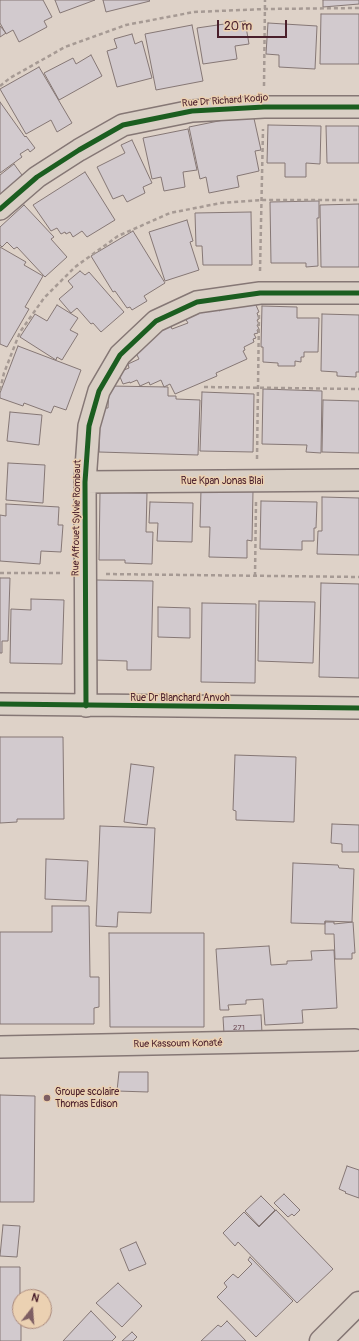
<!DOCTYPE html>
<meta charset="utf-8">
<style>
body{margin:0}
#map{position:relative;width:359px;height:1341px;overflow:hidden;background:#ded2c8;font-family:Pangolin,sans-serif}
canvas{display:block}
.north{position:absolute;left:12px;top:1289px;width:40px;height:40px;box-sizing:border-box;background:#ebd1b2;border:1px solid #ab8a7c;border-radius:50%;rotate:17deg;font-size:11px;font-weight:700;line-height:16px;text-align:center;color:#4a1f2b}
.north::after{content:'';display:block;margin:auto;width:14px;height:18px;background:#7e5e62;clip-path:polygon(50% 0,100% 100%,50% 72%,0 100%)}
.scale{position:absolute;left:217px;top:20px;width:70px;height:18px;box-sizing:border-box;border:2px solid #4a1f2b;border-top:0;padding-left:5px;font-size:12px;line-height:14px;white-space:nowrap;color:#4a1f2b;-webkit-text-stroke:3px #ebd1b2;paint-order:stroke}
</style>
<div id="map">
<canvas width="359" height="1341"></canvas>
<div class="north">N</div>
<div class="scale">20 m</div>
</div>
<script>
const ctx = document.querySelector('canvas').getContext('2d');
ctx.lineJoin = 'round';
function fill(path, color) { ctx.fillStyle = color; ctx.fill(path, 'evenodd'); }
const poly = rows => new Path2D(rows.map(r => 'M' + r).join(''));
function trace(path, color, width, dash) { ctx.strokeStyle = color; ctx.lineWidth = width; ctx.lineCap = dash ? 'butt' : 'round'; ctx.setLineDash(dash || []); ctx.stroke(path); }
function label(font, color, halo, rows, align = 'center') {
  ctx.font = font + ' Pangolin,sans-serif'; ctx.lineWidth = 3; ctx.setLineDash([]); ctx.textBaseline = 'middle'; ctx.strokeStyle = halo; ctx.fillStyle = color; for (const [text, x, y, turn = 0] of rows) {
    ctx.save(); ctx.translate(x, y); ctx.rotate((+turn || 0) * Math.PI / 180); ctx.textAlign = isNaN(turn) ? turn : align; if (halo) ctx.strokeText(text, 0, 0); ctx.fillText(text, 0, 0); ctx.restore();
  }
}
const building = poly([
 [0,0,43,0,52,17,44,21,47,27,19,42,13,30,6,34,0,23,0,0],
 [55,0,95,0,60,13,55,0],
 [103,0,149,0,150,1,106,12,103,0],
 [323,0,359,0,359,4,323,7,323,0],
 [321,14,359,14,359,64,320,64,321,14],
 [245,21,249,44,235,46,237,59,203,64,197,28,245,21],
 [268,23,317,26,315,69,279,67,279,55,266,54,268,23],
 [192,25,203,81,156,90,145,34,192,25],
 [0,26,6,33,0,37,0,26],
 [132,34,135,44,142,41,152,78,117,87,107,51,117,48,114,39,132,34],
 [91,55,102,76,59,100,44,73,73,58,76,64,91,55],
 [39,67,72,123,57,132,51,120,26,134,0,89,39,67],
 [0,102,25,137,26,136,35,148,30,152,28,149,20,154,22,157,0,173,0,102],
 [253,114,261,150,255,151,259,171,237,176,239,187,209,193,206,177,200,179,189,127,253,114],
 [268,125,321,126,320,164,306,163,306,177,285,177,285,163,267,163,268,125],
 [326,126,359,126,359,163,327,163,326,126],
 [188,129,197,170,183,172,185,187,164,191,161,177,152,179,143,138,188,129],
 [132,140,152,183,143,187,145,193,127,202,123,195,113,199,97,167,125,153,121,145,132,140],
 [14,164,27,182,0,202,0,175,14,164],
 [85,172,115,220,87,237,82,231,73,237,70,232,66,234,65,232,61,234,57,228,51,231,33,205,85,172],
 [319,201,319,218,317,218,318,266,306,267,306,263,271,263,270,202,319,201],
 [359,204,359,267,321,267,320,205,359,204],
 [24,205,54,237,51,239,67,257,45,277,17,247,14,249,7,242,2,247,0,245,0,227,24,205],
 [251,212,252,265,203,265,202,246,196,246,195,213,251,212],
 [187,220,193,241,190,242,199,270,165,281,149,232,187,220],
 [133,231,165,283,144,296,147,301,132,310,130,307,127,308,115,291,113,292,91,256,133,231],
 [0,247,26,262,24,265,43,276,25,307,29,309,7,347,0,344,0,247],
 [80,271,85,275,89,272,124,312,101,332,93,323,91,324,77,308,71,313,59,299,73,287,68,281,80,271],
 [252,296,259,312,257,313,259,319,257,320,259,324,257,325,259,329,257,330,258,333,254,334,256,338,253,339,254,342,244,347,245,350,243,351,247,359,216,373,217,376,175,394,170,384,164,387,161,380,150,385,149,382,140,386,137,380,130,383,130,382,123,384,120,377,121,376,119,372,129,368,128,364,139,359,134,349,150,342,146,334,170,324,172,329,188,323,185,318,216,305,219,311,252,296],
 [57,305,78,318,70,330,78,334,62,360,57,357,56,360,20,337,35,314,47,321,57,305],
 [262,306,297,307,297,318,319,318,318,352,304,352,304,357,301,357,301,362,295,361,295,366,278,366,278,363,263,362,263,347,261,347,262,306],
 [322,314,359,315,359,372,356,372,356,377,337,376,337,372,321,371,322,314],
 [18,346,81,370,66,410,54,406,51,413,24,403,23,406,0,398,0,393,18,346],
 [109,386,168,387,168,396,176,396,176,399,200,400,198,455,99,452,100,408,108,408,109,386],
 [263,389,322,391,321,453,306,452,307,445,262,444,263,389],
 [202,392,254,394,253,452,200,451,202,392],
 [323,400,359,401,359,453,322,452,323,400],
 [10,412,42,415,39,445,7,441,10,412],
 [8,463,45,465,43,503,6,500,8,463],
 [201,490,253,491,252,541,247,540,247,558,209,557,210,527,200,527,201,490],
 [100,492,147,493,146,532,153,532,152,564,125,563,125,560,99,560,100,492],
 [322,497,359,498,359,555,317,554,318,531,322,531,322,497],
 [261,501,317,502,316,528,314,528,314,541,302,541,302,550,260,549,261,501],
 [150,502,193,503,192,542,157,541,158,523,149,523,150,502],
 [6,504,59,507,58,525,63,525,61,552,41,551,40,564,0,561,0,515,6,516,6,504],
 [0,578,10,578,8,641,2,641,2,653,0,653,0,578],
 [96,580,153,581,151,670,127,670,127,661,94,660,96,580],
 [321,583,359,584,359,678,319,677,321,583],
 [31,599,64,600,62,664,10,663,11,609,31,610,31,599],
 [259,601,315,602,313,663,258,661,259,601],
 [202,603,256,604,255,683,201,682,202,603],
 [158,607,190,608,190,638,158,637,158,607],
 [0,737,63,737,64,819,17,819,17,822,0,823,0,737],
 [235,755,296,757,294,822,236,820,236,811,233,810,235,755],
 [131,764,154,767,147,825,124,822,131,764],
 [332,824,359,825,359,852,342,852,342,844,331,843,332,824],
 [100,826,155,828,151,913,118,912,117,927,96,926,100,826],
 [46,859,88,861,86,901,45,899,46,859],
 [293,863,338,865,339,868,354,869,352,922,325,921,325,924,291,923,293,863],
 [52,906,89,906,90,977,99,977,99,1007,94,1008,94,1024,0,1024,0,932,52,932,52,906],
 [325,922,334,922,334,924,353,922,355,953,352,953,352,959,335,959,334,934,325,934,325,922],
 [109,933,204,933,204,1027,110,1027,109,933],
 [269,946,271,965,287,964,287,961,312,960,311,951,334,950,337,1008,302,1010,303,1023,265,1025,263,999,246,1000,246,1004,228,1005,229,1010,220,1010,216,949,269,946],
 [261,1015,262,1033,224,1034,223,1017,261,1015],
 [119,1072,148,1072,148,1092,117,1091,119,1072],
 [0,1095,35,1096,34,1202,0,1202,0,1095],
 [347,1166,359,1170,359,1198,345,1193,346,1192,339,1189,347,1166],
 [284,1194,300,1210,294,1216,292,1214,288,1217,274,1203,284,1194],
 [261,1196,275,1210,259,1226,245,1211,261,1196],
 [276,1210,333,1269,297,1303,238,1242,235,1246,223,1233,244,1212,259,1227,276,1210],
 [3,1225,20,1226,17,1257,0,1256,3,1225],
 [136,1242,146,1264,129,1271,120,1249,136,1242],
 [250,1257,293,1301,256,1337,217,1297,227,1287,224,1283,233,1274,238,1278,252,1264,248,1260,250,1257],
 [0,1267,20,1267,20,1321,21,1321,21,1341,0,1341,0,1267],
 [118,1283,142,1306,122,1327,96,1303,118,1283],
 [91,1311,116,1337,112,1341,63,1341,91,1311],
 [227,1321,246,1341,201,1341,218,1325,221,1327,227,1321],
 [132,1332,137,1337,133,1341,122,1341,132,1332]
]);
fill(building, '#d2cace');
trace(building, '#857775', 1);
const street = poly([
 [0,209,37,177,79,150,123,125,192,111,264,107,359,107],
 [85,482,359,480],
 [0,704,359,708],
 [86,706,85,482,89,426,99,391,120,355,156,321,197,302,260,293,359,293],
 [0,1047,355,1040]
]);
const secondary = poly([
 [321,1341,359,1303]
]);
trace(street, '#857775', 24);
trace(secondary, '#857775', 25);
trace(poly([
 [0,86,10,78,65,47,126,25,194,12,265,9,359,8],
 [264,86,265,0],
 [260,271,263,129],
 [204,387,359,389],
 [0,390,4,373,20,332,44,298,75,267,118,236,170,213,221,203,261,200,359,200],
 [257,459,259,314],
 [0,573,63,573],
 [106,574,359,577],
 [255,576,256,502]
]), '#a69a94', 2.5, [4, 3]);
trace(street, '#d9cfc5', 21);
trace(secondary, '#d9cfc5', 22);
trace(poly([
 [0,209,37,177,79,150,123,125,192,111,264,107,359,107],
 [0,704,359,708],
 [86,706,85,482,89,426,99,391,120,355,156,321,197,302,260,293,359,293]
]), '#1b5e20', 5);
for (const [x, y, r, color] of [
 [47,1098,4,"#7e5e62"]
]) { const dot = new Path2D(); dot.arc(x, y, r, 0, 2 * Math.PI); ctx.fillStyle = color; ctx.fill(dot); trace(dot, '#ebd1b2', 1.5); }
label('8px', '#6f4e57', null, [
 ["271",239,1028]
]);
label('10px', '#4a1f2b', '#ebd1b2', [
 ["Rue Dr Richard Kodjo",225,101,-4],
 ["Rue Kpan Jonas Blai",222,481],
 ["Rue Affouet Sylvie Rombaut",77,518,-89],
 ["Rue Dr Blanchard Anvoh",180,698],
 ["Rue Kassoum Konaté",178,1044,-1]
]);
label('10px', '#4a1f2b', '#ebd1b2', [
 ["Groupe scolaire",55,1092],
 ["Thomas Edison",55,1104]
], 'left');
</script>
